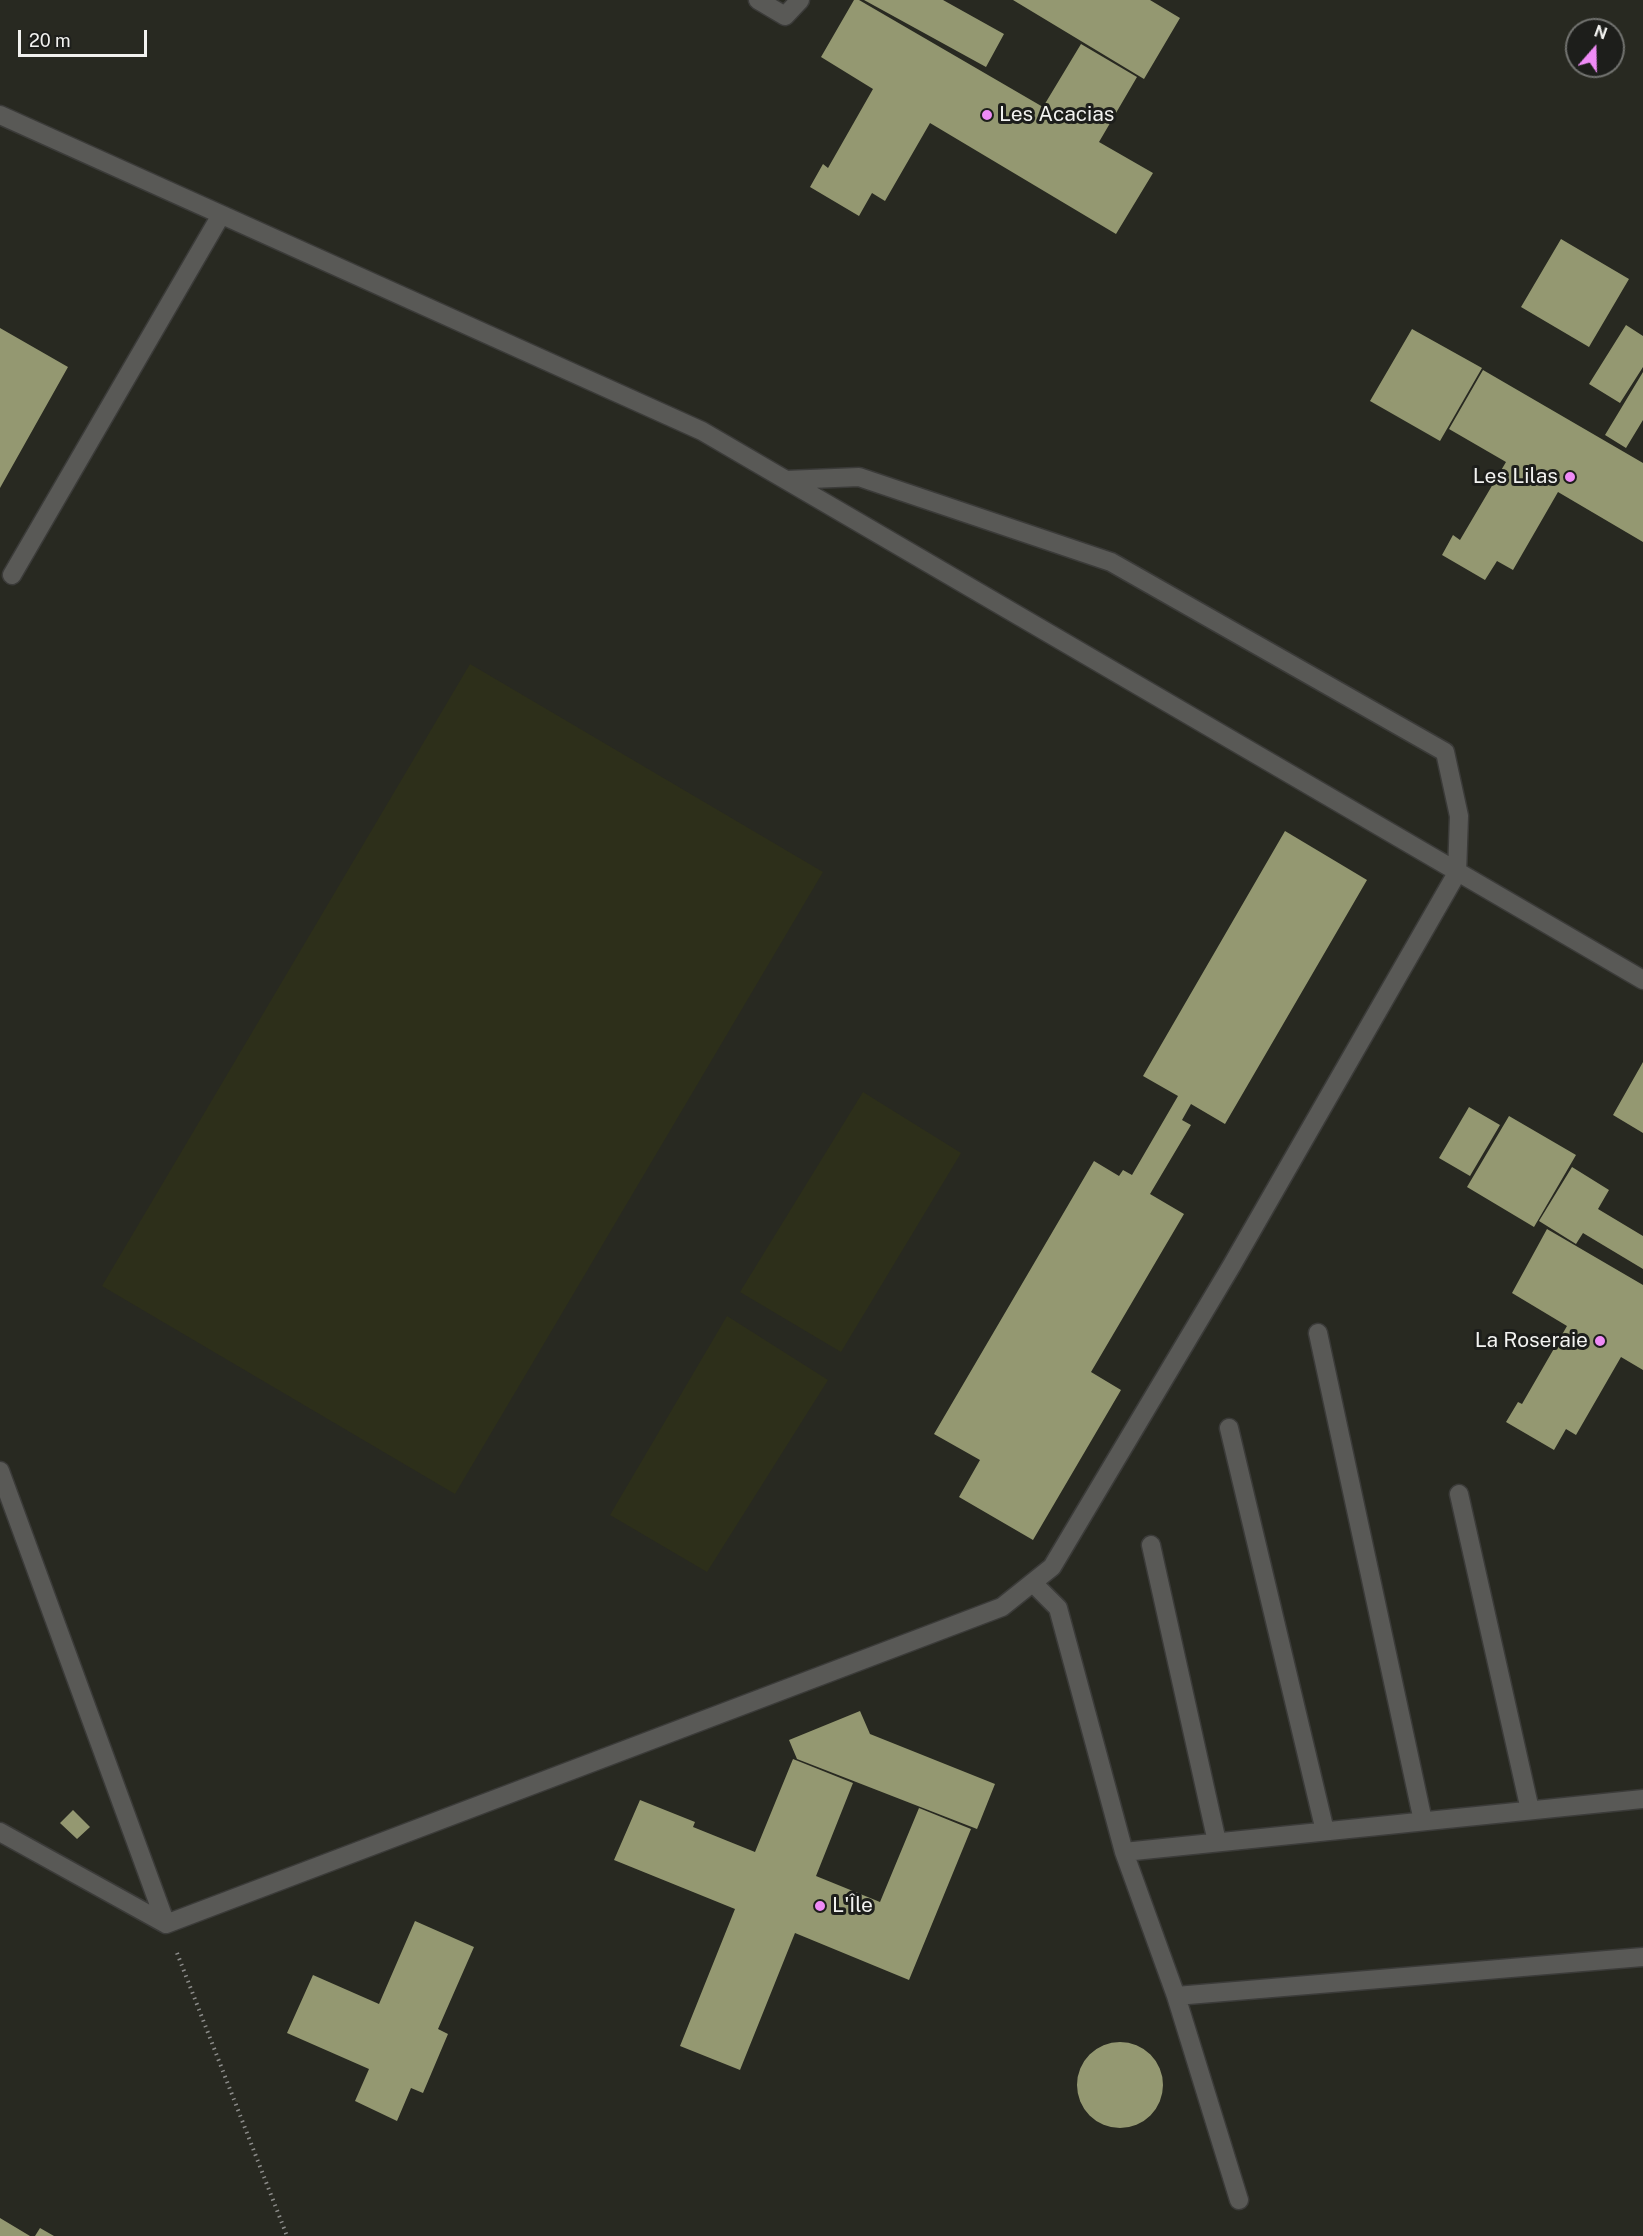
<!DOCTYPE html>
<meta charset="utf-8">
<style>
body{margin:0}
#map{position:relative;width:1643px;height:2236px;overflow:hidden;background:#1d1e1b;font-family:"Public Sans",sans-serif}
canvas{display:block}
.north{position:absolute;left:1565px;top:18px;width:60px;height:60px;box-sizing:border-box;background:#1d1e1b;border:2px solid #727370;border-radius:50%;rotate:20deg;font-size:16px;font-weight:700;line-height:24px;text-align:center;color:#f2f2f0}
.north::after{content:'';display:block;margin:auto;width:21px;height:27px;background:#ef8bf6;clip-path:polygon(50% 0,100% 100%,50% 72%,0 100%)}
.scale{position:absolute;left:18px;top:30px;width:129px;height:27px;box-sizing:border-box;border:3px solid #f2f2f0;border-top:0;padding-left:8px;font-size:18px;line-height:21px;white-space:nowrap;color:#f2f2f0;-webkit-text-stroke:4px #1d1e1b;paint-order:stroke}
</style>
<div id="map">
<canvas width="1643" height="2236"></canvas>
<div class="north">N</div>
<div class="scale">20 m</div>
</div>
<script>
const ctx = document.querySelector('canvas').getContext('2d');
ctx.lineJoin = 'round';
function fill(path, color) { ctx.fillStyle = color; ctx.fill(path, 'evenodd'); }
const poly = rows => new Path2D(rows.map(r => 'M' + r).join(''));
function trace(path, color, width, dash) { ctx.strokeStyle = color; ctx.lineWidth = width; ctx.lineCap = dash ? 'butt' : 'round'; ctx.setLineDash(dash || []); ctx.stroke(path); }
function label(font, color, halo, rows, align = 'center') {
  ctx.font = font + ' "Public Sans",sans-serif'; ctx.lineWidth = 6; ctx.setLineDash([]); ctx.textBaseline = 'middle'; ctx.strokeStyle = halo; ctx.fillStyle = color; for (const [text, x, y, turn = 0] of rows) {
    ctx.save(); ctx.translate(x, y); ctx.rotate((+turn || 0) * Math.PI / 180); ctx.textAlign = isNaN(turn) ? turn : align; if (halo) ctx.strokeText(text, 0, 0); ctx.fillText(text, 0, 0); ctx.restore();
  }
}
fill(poly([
 [0,0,1643,0,1643,2236,0,2236],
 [1577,30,1613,30,1613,66,1577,66]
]), '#282921');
fill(poly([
 [470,664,823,872,455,1494,102,1286],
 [863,1092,961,1153,841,1352,740,1292],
 [727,1316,828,1380,707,1572,610,1515]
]), '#2d2f1a');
fill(poly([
 [854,0,859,0,1043,107,1081,44,1137,77,1099,142,1153,173,1116,234,930,123,885,201,872,193,859,216,810,187,823,164,828,168,873,89,821,57],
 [864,0,943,0,1004,34,986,67],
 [1013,0,1150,0,1180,18,1144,79],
 [1561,239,1629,279,1589,347,1521,307],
 [1626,325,1643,336,1643,367,1620,403,1589,384],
 [0,328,68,367,0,488],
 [1412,329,1482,368,1440,441,1370,401],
 [1483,370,1643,463,1643,542,1558,492,1513,570,1497,561,1485,580,1442,555,1453,535,1460,540,1506,462,1449,429],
 [1643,372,1643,420,1626,448,1605,435],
 [1285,831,1367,880,1225,1124,1191,1104,1182,1120,1191,1125,1150,1194,1184,1214,1091,1372,1121,1390,1033,1540,959,1497,980,1460,934,1434,1094,1161,1119,1176,1123,1170,1132,1175,1178,1096,1143,1076],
 [1643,1062,1643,1133,1613,1115],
 [1469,1107,1500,1125,1470,1176,1439,1158],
 [1509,1116,1576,1155,1534,1227,1467,1187],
 [1572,1167,1609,1190,1598,1209,1643,1236,1643,1269,1583,1233,1576,1244,1539,1221],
 [1547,1229,1643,1285,1643,1370,1621,1357,1576,1435,1566,1429,1554,1450,1506,1422,1518,1402,1522,1404,1567,1326,1512,1293],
 [860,1711,870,1734,995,1784,977,1829,797,1759,789,1740],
 [793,1759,853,1783,816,1876,880,1902,919,1808,971,1829,909,1980,795,1933,740,2070,680,2046,735,1909,614,1860,640,1800,695,1822,693,1827,755,1852],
 [73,1810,90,1827,77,1839,60,1823],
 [415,1921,474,1947,438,2029,448,2034,423,2093,411,2088,397,2121,355,2101,369,2069,287,2033,313,1975,379,2004],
 '1077 2085a43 43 0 1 1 86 0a43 43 0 1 1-86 0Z',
 [0,2218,30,2236,0,2236],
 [40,2228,54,2236,35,2236]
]), '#949871');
const service = poly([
 [758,0,785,16,800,0],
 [0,115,702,431,1643,980],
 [12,575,221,215],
 [1318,1333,1423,1821],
 [1229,1428,1325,1831],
 [0,1471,166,1924],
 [1459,1494,1530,1810],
 [1151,1545,1217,1842],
 [1033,1583,1058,1608,1124,1852,1176,1996,1239,2200],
 [0,1832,166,1924,1002,1607,1052,1567,1232,1265,1457,873,1459,816,1445,752,1111,562,859,477,786,480],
 [1124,1852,1643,1799],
 [1176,1996,1643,1957]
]);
trace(service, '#3b3b39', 21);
trace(poly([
 [177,1953,287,2236]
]), '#8c8c8a', 4, [1.5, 4.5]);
trace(service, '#595956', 18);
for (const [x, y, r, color] of [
 [987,115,6,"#ef8bf6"],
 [1570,477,6,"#ef8bf6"],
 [1600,1341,6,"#ef8bf6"],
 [820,1906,6,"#ef8bf6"]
]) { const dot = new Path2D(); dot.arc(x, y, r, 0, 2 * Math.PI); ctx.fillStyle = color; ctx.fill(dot); trace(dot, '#1d1e1b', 2); }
label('21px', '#f2f2f0', '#1d1e1b', [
 ["Les Acacias",999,115],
 ["Les Lilas",1558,477,"right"],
 ["La Roseraie",1588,1341,"right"],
 ["L'Île",832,1906]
], 'left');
</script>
